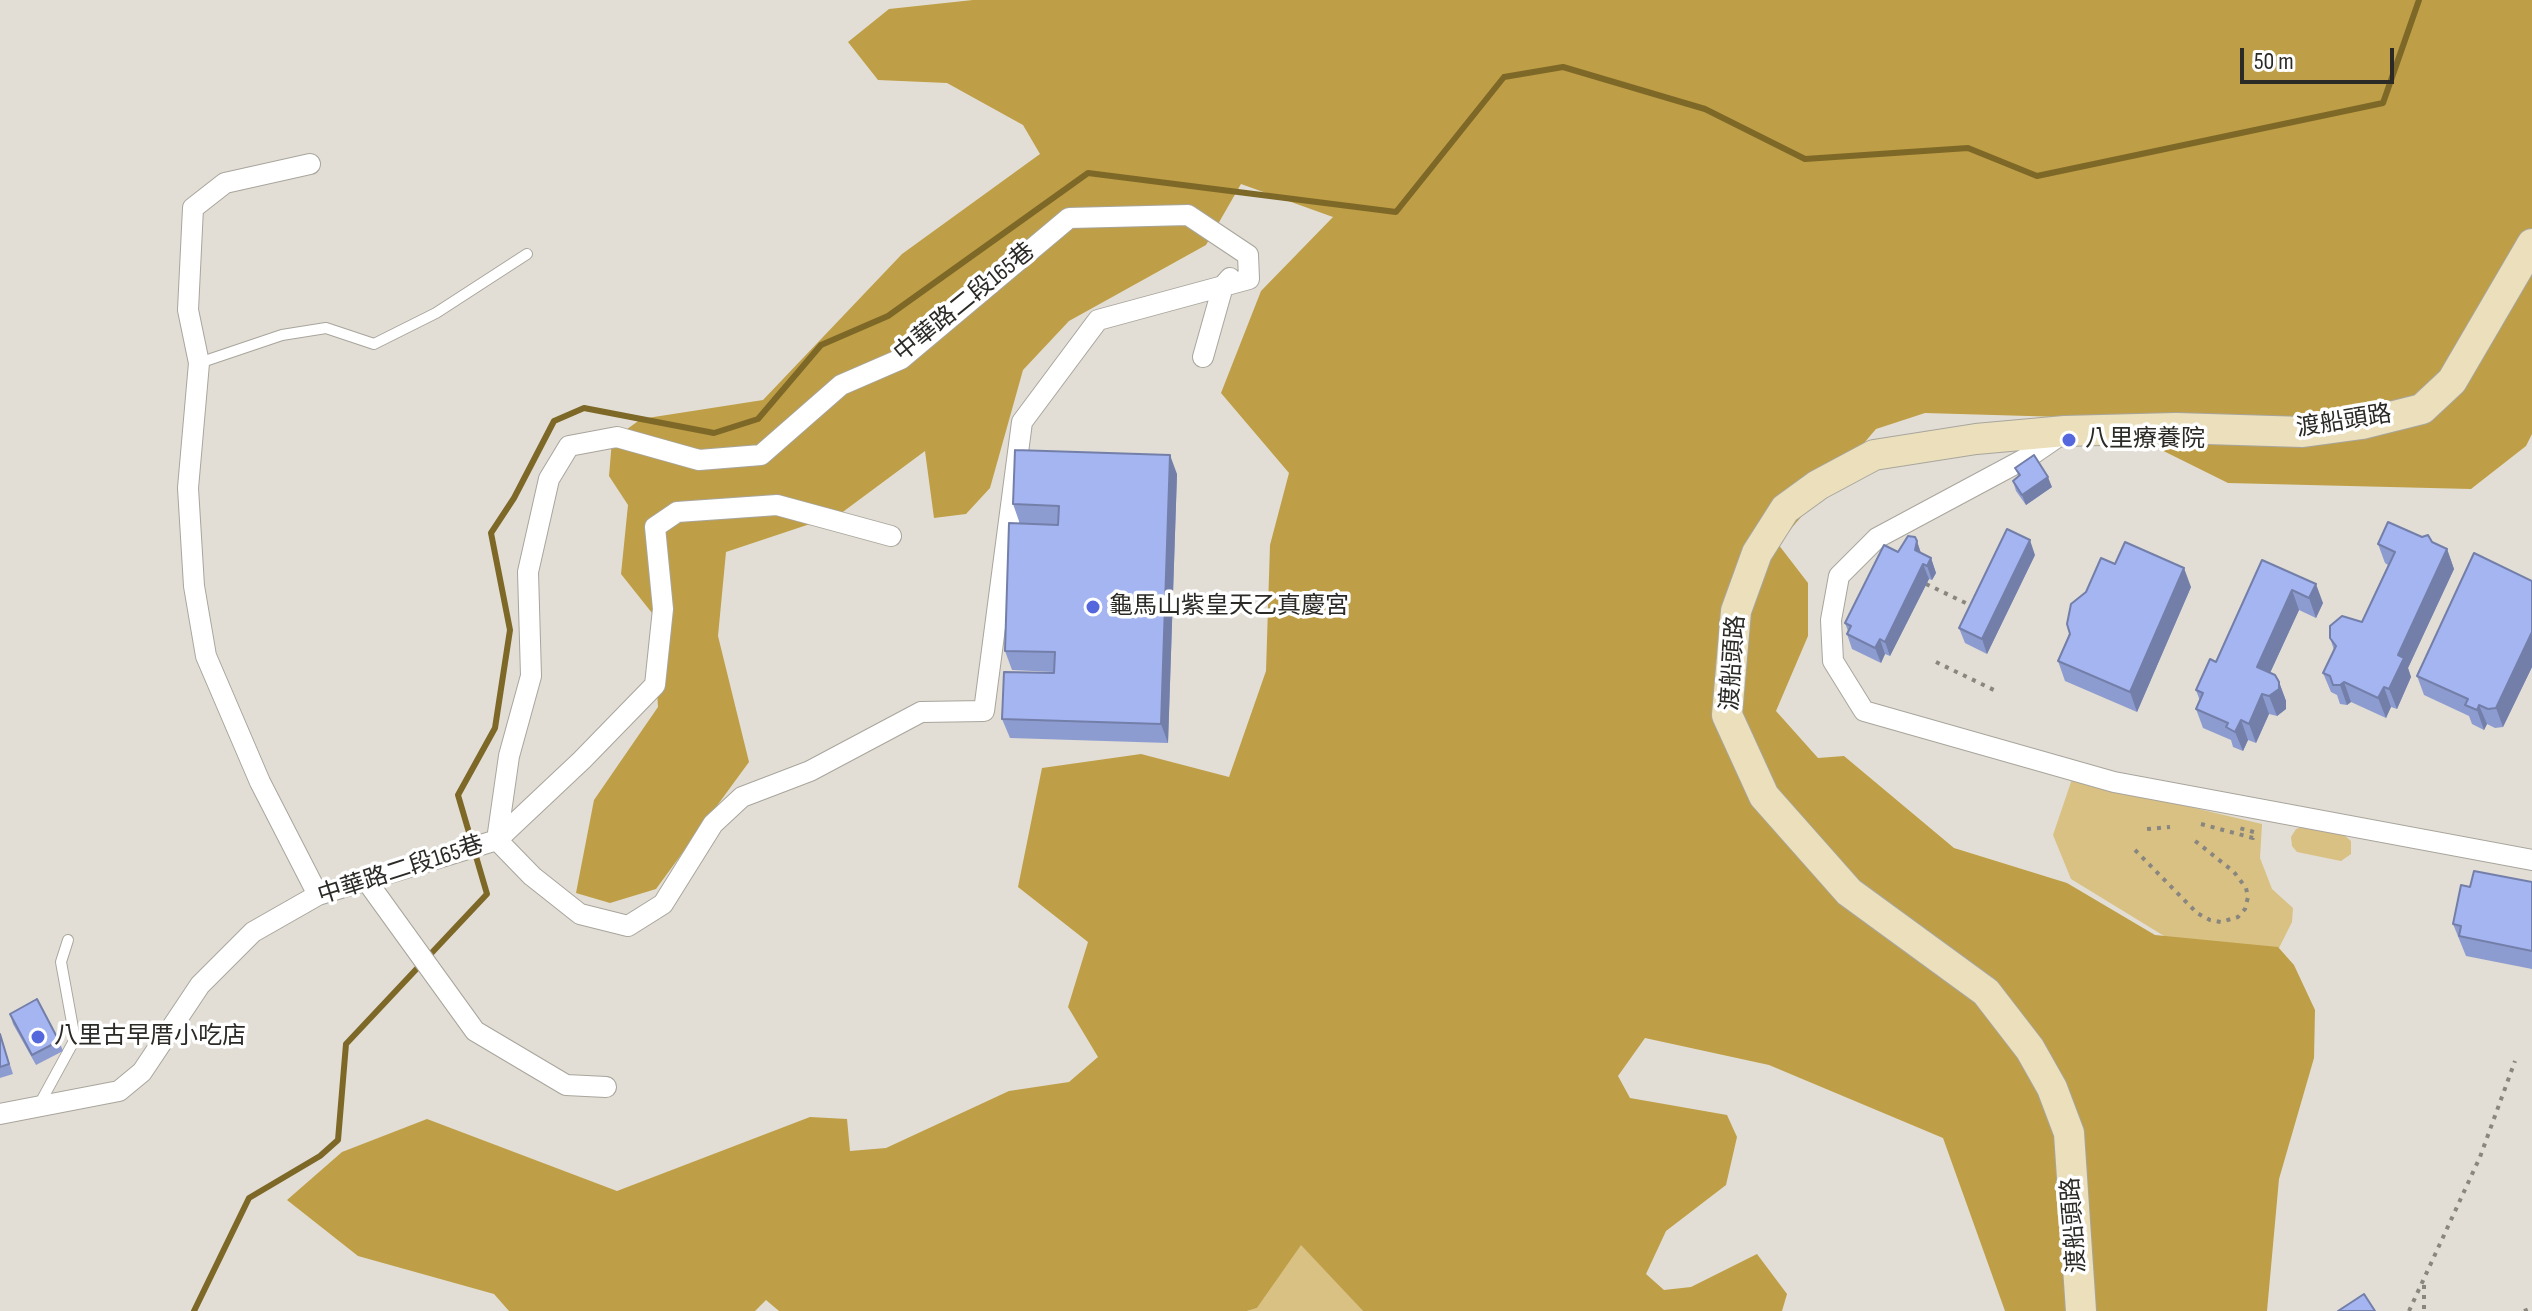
<!DOCTYPE html>
<meta charset="utf-8">
<style>
body{margin:0}
#map{position:relative;width:2532px;height:1311px;overflow:hidden;background:#e2ded5;font-family:"Sofia Sans Condensed",sans-serif}
canvas{display:block}
.scale{position:absolute;left:2240px;top:48px;width:154px;height:36px;box-sizing:border-box;border:4px solid #2b2a26;border-top:0;padding-left:10px;font-size:24px;line-height:28px;white-space:nowrap;color:#2b2a26;-webkit-text-stroke:6px #fff;paint-order:stroke}
</style>
<div id="map">
<canvas width="2532" height="1311"></canvas>
<div class="scale">50 m</div>
</div>
<script>
const ctx = document.querySelector('canvas').getContext('2d');
ctx.lineJoin = 'round';
function fill(path, color) { ctx.fillStyle = color; ctx.fill(path, 'evenodd'); }
const poly = rows => new Path2D(rows.map(r => 'M' + r).join(''));
function trace(path, color, width, dash) { ctx.strokeStyle = color; ctx.lineWidth = width; ctx.lineCap = dash ? 'butt' : 'round'; ctx.setLineDash(dash || []); ctx.stroke(path); }
function label(font, color, halo, rows, align = 'center') {
  ctx.font = font + ' "Sofia Sans Condensed","Noto Sans TC",sans-serif'; ctx.lineWidth = 7; ctx.setLineDash([]); ctx.textBaseline = 'middle'; ctx.strokeStyle = halo; ctx.fillStyle = color; for (const [text, x, y, turn = 0] of rows) {
    ctx.save(); ctx.translate(x, y); ctx.rotate((+turn || 0) * Math.PI / 180); ctx.textAlign = isNaN(turn) ? turn : align; if (halo) ctx.strokeText(text, 0, 0); ctx.fillText(text, 0, 0); ctx.restore();
  }
}
fill(poly([
 [2072,779,2262,824,2260,858,2272,889,2293,908,2292,922,2277,952,2187,950,2071,879,2053,835],
 [2305,826,2344,835,2351,841,2351,854,2341,861,2297,852,2292,846,2291,837,2296,829],
 [1301,1244,1363,1311,1247,1311,1257,1308]
]), '#d9c184');
fill(poly([
 [973,0,2532,0,2532,434,2526,446,2471,489,2228,483,2097,418,1925,413,1876,429,1778,544,1808,583,1808,636,1776,711,1818,758,1844,756,1954,848,2067,883,2155,935,2278,947,2294,965,2315,1010,2314,1058,2279,1179,2267,1311,2005,1311,1943,1138,1769,1065,1645,1038,1618,1076,1630,1098,1727,1115,1737,1137,1726,1185,1666,1231,1646,1274,1664,1290,1691,1287,1757,1254,1787,1294,1782,1311,1363,1311,1301,1245,1257,1308,1247,1311,779,1311,766,1300,755,1311,509,1311,494,1294,358,1256,287,1200,342,1152,427,1119,617,1191,810,1117,847,1119,850,1151,886,1148,1009,1091,1069,1082,1098,1057,1068,1007,1088,942,1018,887,1042,768,1141,754,1229,777,1266,671,1270,545,1289,473,1221,393,1261,291,1333,217,1241,184,1206,245,1069,321,1023,370,990,488,966,514,934,518,925,451,840,514,726,552,718,636,749,762,656,889,610,903,576,893,594,800,658,707,652,613,621,574,628,505,609,476,612,440,641,419,763,400,902,254,1040,154,1023,125,947,83,878,80,848,42,889,9]
]), '#be9e46');
trace(poly([
 [194,1311,249,1198,320,1156,338,1140,346,1044,487,894,458,795,495,728,510,630,491,533,514,498,554,421,584,408,714,433,758,419,821,345,888,316,1088,173,1396,212,1504,77,1563,67,1705,109,1805,159,1968,148,2037,176,2383,103,2419,0]
]), '#7e6827', 6);
const lane = poly([
 [199,363,282,335,326,328,374,344,436,313,527,254],
 [39,1105,75,1039,61,962,68,940]
]);
const street = poly([
 [310,164,225,183,193,208,188,310,199,363,188,488,194,586,206,656,260,782,318,895],
 [1188,215,1248,255,1249,279,1098,320,1022,422,984,711,921,712,810,771,742,797,713,824,663,904,628,926,580,914,532,876,497,840,509,756,531,676,528,572,549,479,569,446,617,437,699,460,761,455,841,385,901,359,1069,218,1188,215],
 [1203,357,1223,286,1230,278],
 [2062,434,2030,456,1877,538,1839,576,1831,620,1833,661,1864,711,2114,782,2532,860],
 [366,880,475,1031,566,1085,606,1087],
 [0,1114,119,1091,142,1072,200,985,253,932,318,895,497,840,582,760,655,685,663,609,655,527,677,512,777,505,891,536]
]);
const secondary = poly([
 [2081,1311,2069,1133,2052,1088,2030,1049,1986,992,1849,892,1764,796,1727,715,1736,611,1757,553,1785,509,1818,485,1874,455,1976,439,2065,431,2176,428,2303,432,2362,424,2422,409,2452,381,2532,244]
]);
trace(lane, '#a8a59c', 12);
trace(street, '#a8a59c', 22);
trace(secondary, '#a8a59c', 32);
trace(poly([
 [1926,584,1974,607],
 [1936,662,1996,691],
 [2201,824,2253,838,2254,832,2235,827],
 [2147,829,2170,827],
 [2135,850,2197,913,2210,920,2221,922,2238,917,2245,909,2248,897,2246,888,2234,872,2194,840],
 [2424,1285,2424,1311],
 [2409,1311,2480,1157,2515,1061],
 [2524,1311,2532,1308]
]), '#898680', 4, [4, 6]);
trace(lane, '#fff', 10);
trace(street, '#fff', 20);
trace(secondary, '#ece0bc', 30);
fill(poly([
 [2015,468,2052,487,2026,505,2016,491,2013,481,2019,477],
 [1177,474,1168,743,1010,738,1002,719,1054,673,1054,672,1012,670,1005,651,1020,524,1013,504],
 [2432,542,2447,549,2454,569,2408,668,2411,677,2397,709,2391,707,2386,718,2351,702,2347,705,2340,704,2337,695,2331,692,2323,673,2334,650,2330,638,2362,622,2388,565,2385,563,2378,544],
 [1898,552,1922,554,1931,558,1936,573,1932,580,1929,579,1890,656,1885,654,1881,663,1852,649,1847,634,1848,631,1845,623],
 [2035,555,1987,654,1965,643,1959,628],
 [2262,560,2323,603,2316,618,2299,610,2270,673,2279,682,2286,701,2286,709,2277,716,2269,714,2256,743,2248,740,2243,751,2233,747,2231,740,2203,728,2196,709,2200,701,2196,690,2216,662],
 [2115,564,2191,587,2137,712,2065,681,2058,661,2086,592],
 [2532,581,2532,667,2503,727,2495,728,2487,724,2484,730,2472,724,2469,716,2424,695,2417,676],
 [2532,882,2532,969,2466,956,2453,924,2470,887],
 [10,1014,59,1041,63,1051,36,1065,13,1024],
 [0,1034,13,1074,0,1078]
]), '#8d9cd0');
fill(poly([
 [1170,455,1177,474,1168,743,1161,724],
 [2048,477,2052,487,2026,505,2022,495],
 [2030,540,2035,555,1987,654,1982,639],
 [1917,541,1922,556,1915,550],
 [2447,549,2454,569,2408,668,2411,677,2397,709,2389,689,2398,655],
 [1931,558,1936,573,1932,580,1927,566],
 [1923,564,1929,579,1890,656,1885,642],
 [2184,568,2191,587,2137,712,2130,692],
 [2316,584,2323,603,2316,618,2309,598],
 [2292,590,2299,610,2264,686,2257,667],
 [2532,632,2532,667,2503,727,2496,708],
 [1880,639,1885,654,1881,663,1875,648],
 [2279,682,2286,701,2286,709,2277,716,2269,696],
 [2344,682,2351,702,2347,705,2340,685],
 [2384,687,2391,707,2386,718,2378,698],
 [2262,694,2269,714,2256,743,2249,724],
 [2479,705,2487,724,2484,730,2477,710],
 [2241,720,2248,740,2243,751,2235,732]
]), '#737fa9');
const building = poly([
 [1015,450,1170,455,1161,724,1002,719,1004,672,1054,673,1055,652,1005,651,1009,523,1058,525,1059,506,1013,504,1015,450],
 [2034,455,2048,477,2022,495,2013,481,2020,475,2015,468,2034,455],
 [2388,522,2422,537,2428,535,2432,542,2447,549,2398,655,2404,658,2389,689,2384,687,2378,698,2344,682,2340,685,2333,685,2330,676,2323,673,2336,646,2330,638,2330,626,2342,616,2362,622,2395,552,2378,544,2388,522],
 [2007,529,2030,540,1982,639,1959,628,2007,529],
 [1908,536,1915,537,1917,541,1915,550,1931,558,1927,566,1923,564,1885,642,1880,639,1875,648,1847,634,1851,626,1845,623,1884,545,1898,552,1908,536],
 [2125,542,2184,568,2130,692,2058,661,2070,634,2067,624,2071,604,2086,592,2101,558,2115,564,2125,542],
 [2474,553,2532,581,2532,632,2496,708,2488,709,2479,705,2477,710,2465,705,2468,699,2417,676,2474,553],
 [2262,560,2316,584,2309,598,2292,590,2257,667,2275,675,2279,682,2279,689,2269,696,2262,694,2249,724,2241,720,2235,732,2226,727,2228,723,2196,709,2203,693,2196,690,2210,659,2216,662,2262,560],
 [2474,871,2532,882,2532,951,2459,936,2461,926,2453,924,2461,885,2470,887,2474,871],
 [37,999,59,1041,32,1055,10,1014,37,999],
 [0,1034,9,1064,0,1067,0,1034],
 [2364,1294,2375,1311,2338,1311,2364,1294]
]);
fill(building, '#a4b5f2');
trace(building, '#737fa9', 2);
for (const [x, y, r, color] of [
 [2069,440,8,"#5467dd"],
 [1093,607,8,"#5467dd"],
 [38,1037,8,"#5467dd"]
]) { const dot = new Path2D(); dot.arc(x, y, r, 0, 2 * Math.PI); ctx.fillStyle = color; ctx.fill(dot); trace(dot, '#fff', 3); }
label('24px', '#2b2a26', '#fff', [
 ["中華路二段165巷",965,303,-39],
 ["渡船頭路",2344,422,-9],
 ["渡船頭路",1734,663,-86],
 ["中華路二段165巷",401,871,-18],
 ["渡船頭路",2075,1225,-94]
]);
label('24px', '#2b2a26', '#fff', [
 ["八里療養院",2085,440],
 ["龜馬山紫皇天乙真慶宮",1109,607],
 ["八里古早厝小吃店",54,1037]
], 'left');
</script>
